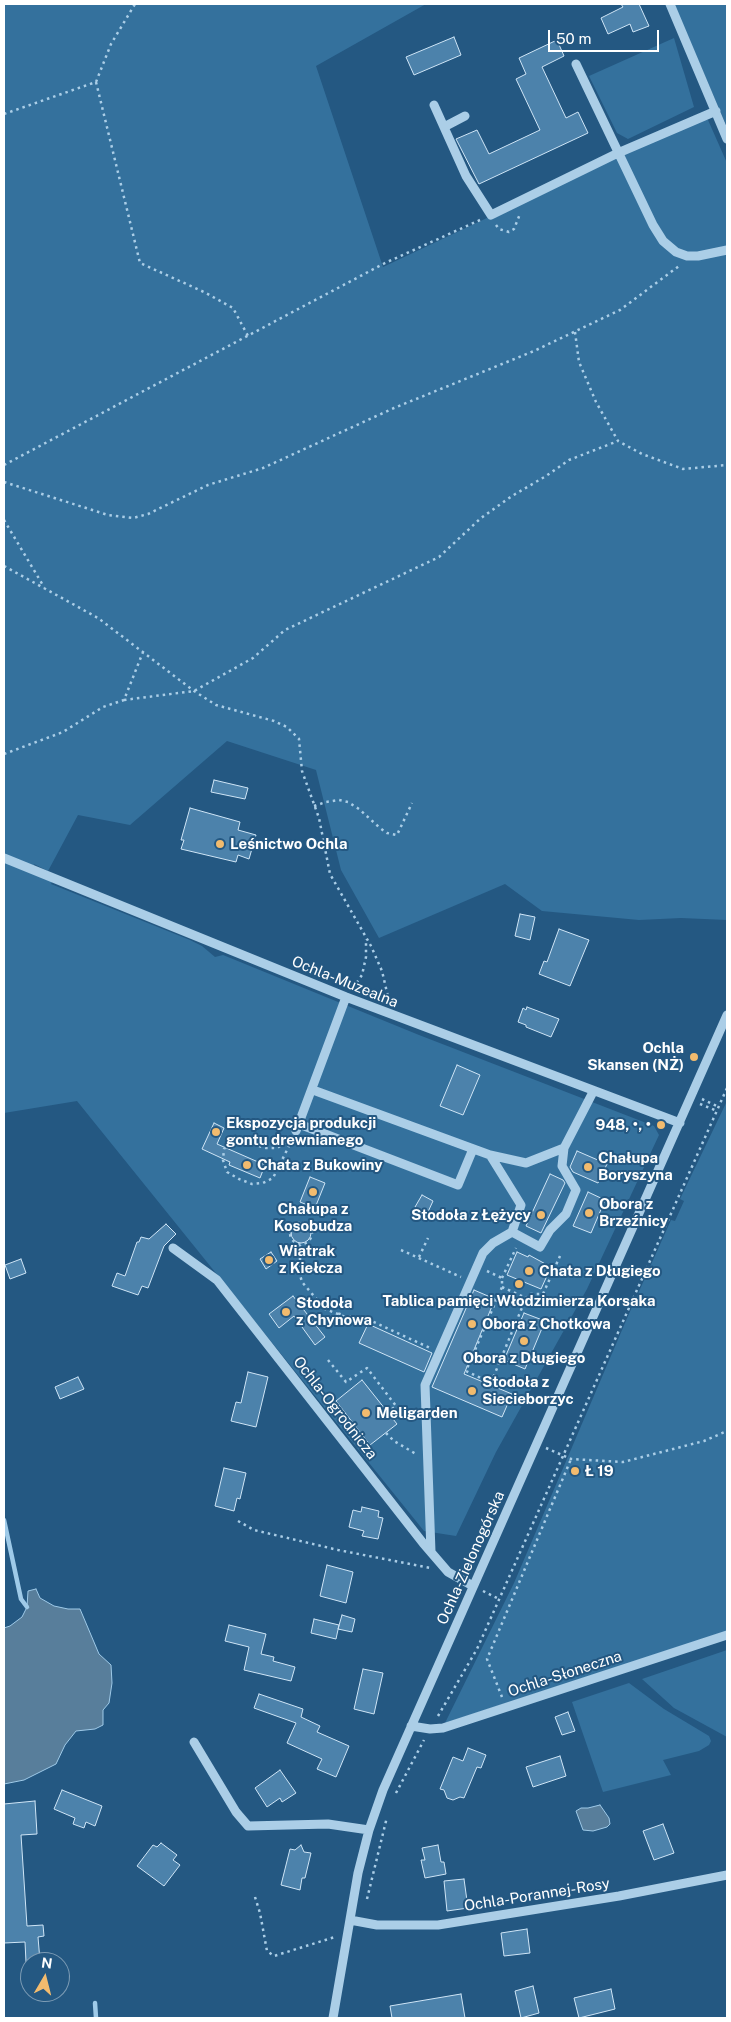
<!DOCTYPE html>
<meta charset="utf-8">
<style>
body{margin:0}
#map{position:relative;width:731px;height:2022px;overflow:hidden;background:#245882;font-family:"Public Sans",sans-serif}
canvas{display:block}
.frame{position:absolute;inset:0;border:5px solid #fff;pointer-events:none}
.north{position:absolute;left:20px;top:1952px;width:50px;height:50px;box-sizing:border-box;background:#245882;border:1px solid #7c9bb4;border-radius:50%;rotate:8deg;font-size:14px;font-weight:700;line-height:20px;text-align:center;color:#fff}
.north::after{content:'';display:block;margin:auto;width:18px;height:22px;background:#f2bb6e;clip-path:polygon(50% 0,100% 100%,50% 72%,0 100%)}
.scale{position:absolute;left:548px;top:30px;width:111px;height:22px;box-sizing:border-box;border:2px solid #fff;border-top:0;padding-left:6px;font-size:15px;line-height:18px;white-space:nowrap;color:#fff;-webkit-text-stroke:4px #245882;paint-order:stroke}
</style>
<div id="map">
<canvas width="731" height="2022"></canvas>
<div class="frame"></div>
<div class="north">N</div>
<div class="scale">50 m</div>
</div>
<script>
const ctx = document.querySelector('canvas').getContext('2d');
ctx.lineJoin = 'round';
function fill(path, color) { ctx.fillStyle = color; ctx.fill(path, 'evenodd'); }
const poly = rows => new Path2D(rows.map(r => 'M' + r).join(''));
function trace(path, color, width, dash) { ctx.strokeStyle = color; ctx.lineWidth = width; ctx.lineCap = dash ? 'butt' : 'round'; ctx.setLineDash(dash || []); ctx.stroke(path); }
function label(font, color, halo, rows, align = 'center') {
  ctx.font = font + ' "Public Sans",sans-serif'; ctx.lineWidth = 4; ctx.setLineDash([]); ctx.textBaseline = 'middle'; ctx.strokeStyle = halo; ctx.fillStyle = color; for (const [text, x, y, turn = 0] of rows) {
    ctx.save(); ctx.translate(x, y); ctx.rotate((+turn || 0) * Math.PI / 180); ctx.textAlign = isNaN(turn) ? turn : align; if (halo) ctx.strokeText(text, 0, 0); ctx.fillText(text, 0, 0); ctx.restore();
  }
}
fill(poly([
 [4,4,426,4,316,66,383,267,699,118,708,120,727,163,727,920,681,918,639,920,542,911,505,884,379,938,341,870,316,770,227,741,130,825,78,815,48,871,34,864,35,869,54,877,51,884,190,940,202,946,215,957,223,955,419,1035,654,1126,659,1135,587,1289,496,1452,456,1536,424,1531,77,1101,4,1113],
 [674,4,727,4,727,127],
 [674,38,694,107,628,139,617,133,589,76],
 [727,1101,727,1631,445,1723,514,1583,628,1316,671,1220,675,1221,684,1201,680,1199],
 [727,1650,727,1737,674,1708,642,1679],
 [629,1683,664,1709,709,1736,711,1741,709,1745,699,1751,663,1760,671,1775,603,1792,572,1702]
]), '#34719d');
const water = poly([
 [36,1589,40,1598,54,1606,68,1609,80,1609,99,1654,111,1665,112,1683,109,1703,103,1710,103,1725,95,1729,76,1731,65,1745,56,1764,24,1780,4,1784,4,1628,10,1626,22,1617,27,1607,28,1591,36,1589],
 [600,1805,609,1818,610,1824,607,1827,593,1831,583,1830,576,1811,581,1808,588,1808,600,1805]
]);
fill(water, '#587e9b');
trace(water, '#9fcae8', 1);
trace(poly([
 [4,1520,21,1599,27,1607],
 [95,2003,96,2018]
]), '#9fcae8', 4.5);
const building = poly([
 [621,4,639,4,649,26,633,32,630,24,608,34,601,18,623,7,621,4],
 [454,37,461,55,414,75,406,57,454,37],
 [557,40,564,56,542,67,566,118,578,112,588,133,479,184,456,139,477,130,489,154,540,130,516,79,526,74,519,58,557,40],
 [214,780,248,788,245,799,211,792,214,780],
 [190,808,240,822,238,830,256,835,249,859,238,855,236,862,181,849,184,840,181,840,190,808],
 [520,914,535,917,530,940,515,936,520,914],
 [559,929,589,940,570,986,539,974,544,961,547,962,559,929],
 [527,1007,559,1019,551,1037,526,1027,526,1025,518,1022,523,1008,526,1010,527,1007],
 [457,1065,480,1075,463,1115,440,1106,457,1065],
 [214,1123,224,1128,217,1144,265,1165,260,1178,229,1165,230,1162,202,1149,214,1123],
 [577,1151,607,1164,598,1183,573,1172,570,1167,577,1151],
 [550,1174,563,1180,565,1183,541,1233,526,1226,550,1174],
 [310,1177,325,1183,315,1208,300,1202,310,1177],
 [588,1192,605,1200,591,1233,573,1226,588,1192],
 [422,1195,433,1201,427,1214,415,1207,422,1195],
 '291 1233a10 10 0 1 1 20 0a10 10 0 1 1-20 0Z',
 [166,1224,176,1234,164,1246,148,1288,142,1286,138,1295,112,1286,117,1273,125,1276,137,1242,139,1242,141,1237,149,1239,166,1224],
 [271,1252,277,1261,266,1269,260,1259,271,1252],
 [517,1252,528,1257,529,1255,551,1267,541,1289,507,1275,517,1252],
 [21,1259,26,1273,10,1279,5,1265,21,1259],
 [474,1290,495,1299,464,1374,512,1394,502,1417,432,1387,474,1290],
 [293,1296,325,1337,315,1345,294,1316,279,1328,269,1314,293,1296],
 [524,1313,545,1321,525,1369,504,1360,524,1313],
 [368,1324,432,1353,424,1372,359,1343,368,1324],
 [248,1372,268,1377,256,1427,231,1421,236,1402,241,1403,248,1372],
 [78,1377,84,1389,60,1399,55,1387,78,1377],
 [362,1380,397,1424,370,1445,336,1401,362,1380],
 [224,1468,246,1473,240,1499,237,1498,234,1511,215,1506,224,1468],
 [362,1507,379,1511,378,1517,383,1518,378,1539,362,1536,364,1531,349,1527,353,1510,361,1512,362,1507],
 [327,1565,353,1572,346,1603,320,1596,327,1565],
 [342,1615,355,1619,352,1632,338,1629,342,1615],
 [314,1619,339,1625,336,1639,311,1633,314,1619],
 [229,1625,266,1634,261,1654,274,1657,273,1661,295,1667,291,1681,244,1670,249,1647,225,1641,229,1625],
 [363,1669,383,1673,374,1714,354,1709,363,1669],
 [259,1694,303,1709,301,1717,320,1726,317,1732,349,1746,336,1777,317,1769,322,1759,287,1743,296,1723,254,1708,259,1694],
 [568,1712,575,1731,562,1735,555,1717,568,1712],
 [468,1748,486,1755,481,1768,477,1767,464,1798,460,1797,453,1800,447,1798,444,1790,440,1789,453,1757,463,1761,468,1748],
 [560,1756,566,1776,533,1787,526,1767,560,1756],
 [280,1770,296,1793,282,1802,280,1798,267,1807,255,1788,280,1770],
 [62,1790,102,1806,95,1826,86,1822,84,1828,73,1824,75,1818,54,1809,62,1790],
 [35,1801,37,1834,21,1835,27,1926,43,1925,44,1936,38,1937,40,1961,26,1962,25,1942,4,1943,4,1804,35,1801],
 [663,1824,674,1853,654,1860,643,1831,663,1824],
 [161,1843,177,1855,173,1860,180,1865,164,1886,137,1866,153,1845,157,1847,161,1843],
 [301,1845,304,1852,311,1853,305,1878,302,1878,300,1890,281,1885,290,1849,295,1850,301,1845],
 [438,1845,441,1862,444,1862,446,1874,425,1878,421,1860,425,1860,422,1848,438,1845],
 [464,1879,468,1908,447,1911,444,1881,464,1879],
 [527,1929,530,1953,504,1956,501,1933,527,1929],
 [533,1986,539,2013,521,2018,515,1991,533,1986],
 [611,1989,615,2009,579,2018,574,1998,611,1989],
 [461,1994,465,2018,392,2018,390,2006,461,1994]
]);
fill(building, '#4c82ab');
trace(building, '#cfe5f6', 1);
trace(poly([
 [96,82,140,263,204,292,233,308,248,336],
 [4,114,96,82,111,44,135,4],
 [496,225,499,229,509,232,514,229,520,214],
 [575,332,579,362,596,402,618,441,642,454,683,469,727,465],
 [4,465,385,263,480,220],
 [4,482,108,515,133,518,148,514,208,485,263,468,394,408,534,351,620,310,679,266],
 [4,520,44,587],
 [4,566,98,618,194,691,216,705,274,721,287,727,299,739,302,771,319,818,330,874,371,946,382,971,389,1001],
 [124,700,194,691,253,658,285,630,439,557,481,518,512,496,546,476,569,460,618,441],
 [4,754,63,732,103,707,124,700,143,652],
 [314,806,326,802,339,800,348,802,359,809,380,828,387,833,397,835,412,803],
 [353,988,362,975,366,957,366,939],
 [702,1099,719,1107],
 [700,1104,717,1111],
 [291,1139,277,1148,266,1148,239,1141,230,1142,224,1149,223,1160,227,1172,239,1179,252,1184,263,1183,273,1178,292,1140],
 '290 1233a11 11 0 1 1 22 0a11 11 0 1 1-22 0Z',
 [300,1245,300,1275,302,1282,325,1309,343,1316,365,1318,430,1348],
 [401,1250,461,1277],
 [419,1257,428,1238],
 [487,1271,502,1278,502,1287,466,1371,489,1382,493,1378,526,1298,530,1294,543,1294,560,1256],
 [502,1278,516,1248],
 [502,1287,526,1298],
 [339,1315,344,1301],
 [328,1360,346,1382,367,1368,396,1406,388,1412],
 [386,1433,394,1441,416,1454],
 [546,1448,571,1459,623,1462,704,1441,727,1431],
 [238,1521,254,1530,338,1550,430,1568],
 [483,1591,499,1599],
 [502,1697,487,1659,571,1459],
 [438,1716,477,1649,727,1088],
 [396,1793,424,1740],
 [255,1897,260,1913,267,1951,274,1956,335,1937],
 [367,1899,387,1817]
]), '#abcee7', 2.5, [2.5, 4]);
trace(poly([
 [670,4,727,139],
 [576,64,653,225,663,241,676,252,687,256,698,256,727,250],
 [434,105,466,176,491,215,618,153,716,111],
 [444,127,465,116],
 [4,858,346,997,680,1123],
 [313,1090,490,1155],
 [299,1124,458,1185,473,1149],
 [296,1131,346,997],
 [512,1232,540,1247,550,1230,566,1214,576,1190,562,1166,564,1148,593,1092],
 [173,1248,217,1280,423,1543,448,1572,473,1586],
 [431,1552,425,1385,483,1253,493,1243,512,1232,521,1205,490,1155,526,1163,564,1148],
 [411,1726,430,1729,443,1728,727,1635],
 [194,1742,236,1812,248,1826,328,1824,369,1830],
 [350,1920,377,1925,438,1925,619,1896,727,1875],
 [333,2018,358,1873,369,1830,383,1790,727,1015]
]), '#abcee7', 9);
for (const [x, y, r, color] of [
 [220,844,5,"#f2bb6e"],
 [694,1057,5,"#f2bb6e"],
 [661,1125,5,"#f2bb6e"],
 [216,1132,5,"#f2bb6e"],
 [247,1165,5,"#f2bb6e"],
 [588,1167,5,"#f2bb6e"],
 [313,1192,5,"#f2bb6e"],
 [589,1213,5,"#f2bb6e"],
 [541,1215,5,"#f2bb6e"],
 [269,1260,5,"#f2bb6e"],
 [529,1271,5,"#f2bb6e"],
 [519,1284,5,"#f2bb6e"],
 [286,1312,5,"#f2bb6e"],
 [472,1324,5,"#f2bb6e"],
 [524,1341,5,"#f2bb6e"],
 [472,1391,5,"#f2bb6e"],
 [366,1413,5,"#f2bb6e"],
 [575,1471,5,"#f2bb6e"]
]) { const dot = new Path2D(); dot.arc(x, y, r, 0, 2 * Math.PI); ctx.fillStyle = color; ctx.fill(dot); trace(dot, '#245882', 2); }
label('bold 15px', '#fff', '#245882', [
 ["Leśnictwo Ochla",230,844],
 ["Ochla",684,1048,"right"],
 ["Skansen (NŻ)",684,1065,"right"],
 ["Ekspozycja produkcji",226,1123],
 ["gontu drewnianego",226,1140],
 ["948, •, •",651,1125,"right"],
 ["Chałupa",598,1158],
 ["Boryszyna",598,1175],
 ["Chata z Bukowiny",257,1165],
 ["Obora z",599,1204],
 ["Brzeźnicy",599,1221],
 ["Chałupa z",313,1209,"center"],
 ["Kosobudza",313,1226,"center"],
 ["Stodoła z Łężycy",531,1215,"right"],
 ["Wiatrak",279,1251],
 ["z Kiełcza",279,1268],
 ["Chata z Długiego",539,1271],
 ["Tablica pamięci Włodzimierza Korsaka",519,1301,"center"],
 ["Stodoła",296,1303],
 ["z Chynowa",296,1320],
 ["Obora z Chotkowa",482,1324],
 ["Obora z Długiego",524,1358,"center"],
 ["Stodoła z",482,1382],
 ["Siecieborzyc",482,1399],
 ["Meligarden",376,1413],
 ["Ł 19",585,1471]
], 'left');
label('15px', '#fff', '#245882', [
 ["Ochla-Muzealna",345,982,22],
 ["Ochla-Ogrodnicza",335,1408,52],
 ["Ochla-Zielonogórska",471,1558,-66],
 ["Ochla-Słoneczna",565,1674,-18],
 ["Ochla-Porannej-Rosy",537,1895,-9]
]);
</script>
